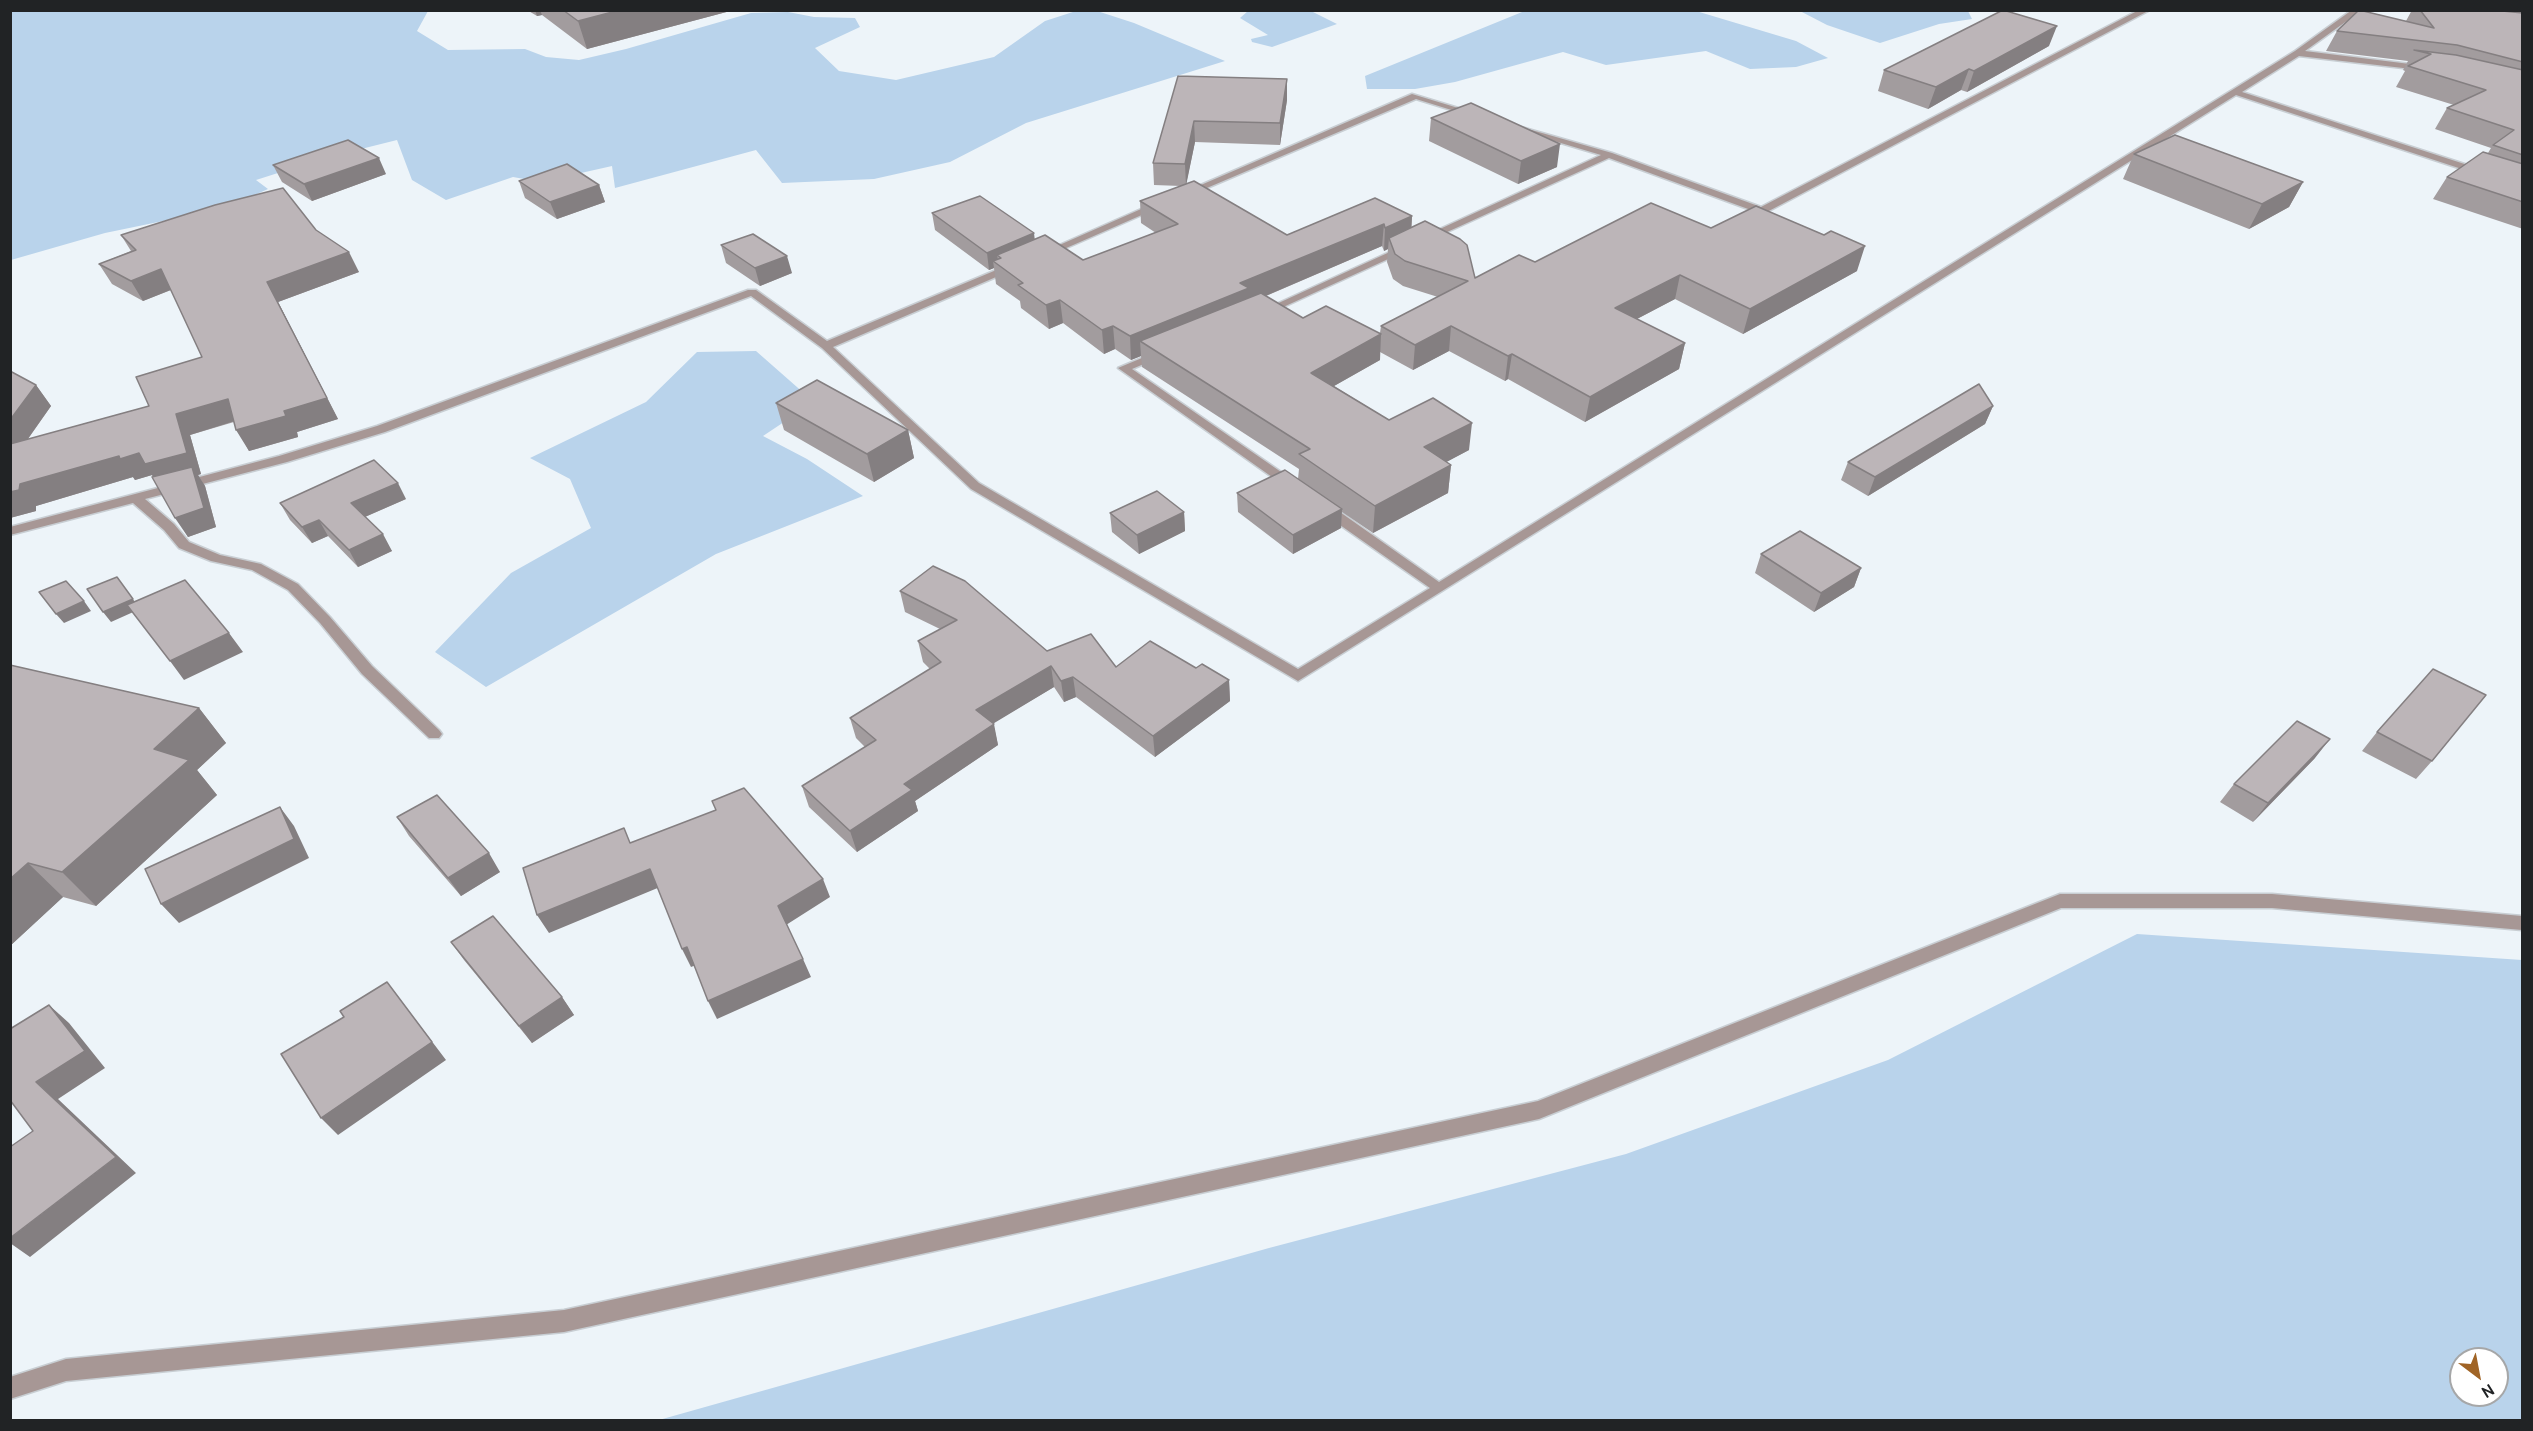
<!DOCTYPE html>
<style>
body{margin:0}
#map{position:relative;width:2533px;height:1431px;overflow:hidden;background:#edf4f9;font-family:Cabin,sans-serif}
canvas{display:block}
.frame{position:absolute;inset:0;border:12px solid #212325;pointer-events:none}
.north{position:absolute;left:2449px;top:1347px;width:60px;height:60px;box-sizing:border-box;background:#fff;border:2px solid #a6a7a8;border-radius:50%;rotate:148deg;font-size:16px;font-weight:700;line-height:24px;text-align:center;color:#212325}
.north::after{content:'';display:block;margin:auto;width:21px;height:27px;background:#a06426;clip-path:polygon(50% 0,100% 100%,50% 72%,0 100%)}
</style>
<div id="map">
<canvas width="2533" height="1431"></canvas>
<div class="frame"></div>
<div class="north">N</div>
</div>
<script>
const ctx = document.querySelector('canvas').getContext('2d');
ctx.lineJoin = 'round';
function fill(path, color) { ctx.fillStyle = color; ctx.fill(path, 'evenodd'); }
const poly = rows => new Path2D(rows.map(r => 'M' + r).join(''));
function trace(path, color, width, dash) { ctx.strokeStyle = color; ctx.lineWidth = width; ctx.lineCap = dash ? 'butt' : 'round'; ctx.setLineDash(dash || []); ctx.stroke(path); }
fill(poly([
 [1094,10,1134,23,1225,61,1026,123,950,162,874,179,782,183,756,150,615,188,612,166,541,182,513,177,446,200,412,180,397,140,325,158,256,180,268,189,226,208,105,233,11,260,11,11,428,11,417,31,448,50,525,49,546,57,579,60,626,49,751,13,788,12,814,17,855,18,860,27,815,48,839,71,896,80,994,57,1045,21,1076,11],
 [1527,10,1696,11,1796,41,1828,58,1796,67,1750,69,1706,51,1606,65,1563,52,1455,82,1415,89,1367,89,1365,76],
 [1248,11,1311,11,1337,24,1272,47,1252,42,1251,39,1268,35,1240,18],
 [1800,11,1968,11,1972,19,1939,24,1880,43,1827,25],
 [756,351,814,402,763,436,807,459,863,496,716,554,486,687,435,652,511,573,591,528,570,479,530,458,646,402,697,352],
 [2137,934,2522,960,2522,1420,659,1420,1269,1248,1626,1154,1888,1060],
 [2461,1359,2497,1359,2497,1395,2461,1395]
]), '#b9d3eb');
const minor = poly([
 [2139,10,2150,10,1765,213,1759,213,1609,158,1268,314,1259,312,1601,155,1514,129,1514,125,1612,153,1761,207,2139,10],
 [2352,10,2362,10,2305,51,2426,66,2430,69,2429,71,2299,56,2242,92,2483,170,2483,174,2477,174,2236,95,1298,681,971,489,822,348,751,296,385,432,287,462,145,499,174,524,189,542,220,555,261,564,298,584,330,617,372,666,439,730,442,734,439,738,429,738,362,674,320,623,288,590,252,570,211,561,179,548,164,530,133,503,10,535,10,527,279,456,377,426,748,290,756,290,827,341,1013,263,1017,264,1017,268,833,347,979,483,1298,669,1430,588,1320,511,1319,508,1320,505,1330,505,1439,582,2295,51,2352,10],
 [1412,94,1478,114,1474,117,1416,99,1188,196,1180,194,1412,94],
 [1157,202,1162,205,1160,207,1048,256,1039,254,1157,202],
 [1161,350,1165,351,1165,355,1132,369,1297,483,1297,489,1289,489,1118,368,1161,350],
 [2060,894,2272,894,2522,916,2522,930,2272,908,2061,908,1539,1119,564,1332,66,1381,10,1399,10,1377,66,1359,564,1310,1538,1101,2060,894]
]);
trace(minor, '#c8ced3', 3);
fill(minor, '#a79795');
fill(poly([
 [527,10,734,10,587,49,542,15,537,16],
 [2412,10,2492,10,2523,13,2523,229,2433,199,2447,177,2488,153,2491,148,2435,129,2447,108,2454,105,2396,87,2405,71,2403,70,2408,61,2326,51,2337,31,2406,21],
 [2049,46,1967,92,1961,90,1928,109,1878,91,1884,70],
 [1178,76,1287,79,1287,100,1280,145,1195,142,1186,184,1287,235,1412,216,1411,228,1475,278,1535,262,1711,228,1857,271,1743,334,1675,299,1637,319,1685,343,1679,369,1585,422,1508,379,1505,381,1449,351,1413,370,1380,352,1380,360,1334,386,1389,420,1469,450,1446,462,1451,465,1448,493,1373,533,1342,512,1341,528,1293,554,1238,512,1237,493,1298,479,1299,469,1142,367,1141,356,1131,360,1115,349,1104,354,1063,323,1049,329,1021,308,1020,301,996,284,994,268,989,270,935,230,932,213,1035,239,1083,260,1156,233,1141,223,1140,201,1181,186,1154,185,1153,163],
 [1382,246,1384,251,1388,249,1387,262,1393,279,1403,286,1438,297,1381,326,1380,333,1303,318,1266,296],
 [1431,118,1557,167,1518,184,1429,141],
 [2134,154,2303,182,2289,207,2249,229,2123,179],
 [273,165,386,174,312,201,282,182],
 [519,181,599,185,605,202,557,219,525,198],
 [316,230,359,272,278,302,338,419,297,432,298,437,249,451,234,422,190,435,201,474,198,475,205,486,216,527,188,537,152,475,135,480,133,477,36,506,36,511,10,518,10,371,36,385,51,406,28,439,149,406,202,357,171,290,143,301,112,284,99,264,131,251,121,235],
 [721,245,792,273,760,286,726,263],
 [776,403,908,430,914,458,874,482,784,430],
 [1993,406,1985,424,1868,496,1841,480,1848,462],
 [406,499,365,517,392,551,358,567,328,536,312,543,290,520,280,503],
 [1184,512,1185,531,1139,554,1112,532,1110,513],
 [1761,554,1861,568,1854,587,1814,612,1755,573],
 [900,591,1047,651,1116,667,1196,668,1229,680,1230,701,1155,757,1076,697,1064,702,1054,687,993,723,998,745,915,801,918,811,857,852,809,807,802,786,865,747,856,738,850,718,930,669,923,662,918,641,940,629,905,612],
 [10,665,199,708,226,743,197,770,217,795,96,906,63,897,10,946],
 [2377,732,2432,761,2416,779,2362,751],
 [2315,758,2253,822,2220,802,2234,784],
 [397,817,500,872,461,896,409,836],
 [451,942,562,997,574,1015,532,1043,464,960]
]), '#a29c9e');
fill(poly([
 [535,10,540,10,542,15,537,16],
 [620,10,734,10,587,49,578,21],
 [2057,26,2049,46,1967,92,1974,71],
 [1969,69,1961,90,1928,109,1936,87],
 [1287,79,1287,100,1280,145,1280,123],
 [1194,121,1195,142,1186,186,1185,164],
 [1560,144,1557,167,1518,184,1521,161],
 [379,158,386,174,312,201,304,184],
 [2303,182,2289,207,2249,229,2262,204],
 [599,185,605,202,557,219,550,202],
 [1412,216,1411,239,1389,238,1388,249,1384,251,1385,228],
 [1384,224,1382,246,1249,303,1140,341,1141,356,1131,360,1130,336,1240,283],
 [1034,233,1036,250,1001,258,997,255,999,265,993,261,994,268,989,270,987,253],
 [1865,246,1857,271,1743,334,1750,309],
 [349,252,359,272,278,302,338,419,297,432,298,437,249,451,236,430,267,282],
 [787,256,792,273,760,286,755,268],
 [161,269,173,289,143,301,131,281],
 [1680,275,1675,299,1610,333,1615,308],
 [1060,300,1063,323,1049,329,1046,305],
 [1113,326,1115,349,1104,354,1102,330],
 [1451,326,1449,351,1413,370,1415,345],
 [1381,334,1380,360,1311,399,1311,373],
 [1685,343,1679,369,1585,422,1590,397],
 [1512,354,1508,379,1505,381,1508,356],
 [36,385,51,406,10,464,10,420],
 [228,399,241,419,190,435,201,474,198,475,205,486,216,527,188,537,175,518,159,485,152,475,135,480,133,477,36,506,36,511,10,518,10,492,20,484,119,456,139,453,176,414],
 [1993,406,1985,424,1868,496,1875,477],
 [1472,423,1469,450,1422,475,1424,447],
 [908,430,914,458,874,482,867,454],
 [1451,465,1448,493,1373,533,1375,506],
 [398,483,406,499,360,519,351,503],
 [1342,509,1341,528,1293,554,1293,535],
 [1184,512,1185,531,1139,554,1137,535],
 [319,520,328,536,312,543,302,527],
 [383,534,392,551,358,567,349,550],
 [1861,568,1854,587,1814,612,1821,593],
 [117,577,140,609,111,622,103,612],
 [84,601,91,611,64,623,56,614],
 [229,633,243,652,184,680,170,661],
 [1051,666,1054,687,981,731,976,710],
 [1073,677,1076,697,1064,702,1061,681],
 [1229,680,1230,701,1155,757,1153,736],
 [199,708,226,743,197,770,217,795,96,906,62,872,154,749],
 [994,724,998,745,915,801,918,811,857,852,850,831,904,784],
 [2330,739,2315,758,2253,822,2268,803],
 [280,807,294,826,309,858,179,923,161,904],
 [489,853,500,872,461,896,448,878],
 [28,863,63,897,10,946,10,879],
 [650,869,660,887,549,933,537,915],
 [823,879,830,897,786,925,778,906],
 [687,947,696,965,691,967,682,949],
 [803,959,811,977,717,1019,708,1001],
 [387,982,446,1060,338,1135,321,1118],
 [562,997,574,1015,532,1043,519,1026],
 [49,1005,69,1023,105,1068,58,1099,136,1173,30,1257,10,1243,10,1238,116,1157,36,1082]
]), '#847f81');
const building = poly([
 [563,10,620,10,578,21,563,10],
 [2003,10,2057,26,1974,71,1969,69,1936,87,1884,70,2003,10],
 [2359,10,2434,28,2420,10,2492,10,2523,13,2523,62,2457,45,2337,31,2359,10],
 [2414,50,2456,55,2523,70,2523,155,2493,145,2514,130,2447,108,2486,90,2408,66,2431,54,2414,50],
 [1178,76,1287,79,1280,123,1194,121,1185,164,1153,163,1178,76],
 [1471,103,1560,144,1521,161,1431,118,1471,103],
 [2175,135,2303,182,2262,204,2134,154,2175,135],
 [348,140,379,158,304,184,273,165,348,140],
 [2483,152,2523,164,2523,202,2447,177,2483,152],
 [567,164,599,185,550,202,519,181,567,164],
 [1194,181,1287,235,1375,198,1412,216,1385,228,1384,224,1240,283,1249,288,1130,336,1113,326,1102,330,1060,300,1046,305,1018,285,1023,283,993,261,1001,258,997,255,1045,235,1083,260,1178,224,1140,201,1194,181],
 [283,188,316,230,349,252,267,282,327,398,284,411,286,416,236,430,228,399,176,414,187,453,145,464,139,453,120,459,119,456,20,484,19,490,10,492,10,444,149,406,136,377,202,357,161,269,131,281,99,264,136,250,121,235,215,205,283,188],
 [980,196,1034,233,987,253,932,213,980,196],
 [1651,203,1711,228,1756,206,1824,235,1831,231,1865,246,1750,309,1680,275,1615,308,1685,343,1590,397,1512,354,1508,356,1451,326,1415,345,1381,326,1468,281,1405,261,1395,254,1389,238,1425,221,1460,239,1467,245,1475,278,1519,255,1535,262,1651,203],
 [753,234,787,256,755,268,721,245,753,234],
 [1261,293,1303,318,1326,306,1381,334,1311,373,1389,420,1433,398,1472,423,1424,447,1451,465,1375,506,1299,454,1310,449,1140,341,1261,293],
 [10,371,36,385,10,420,10,371],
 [817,380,908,430,867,454,776,403,817,380],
 [1979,384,1993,406,1875,477,1848,462,1979,384],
 [374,460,398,483,351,503,383,534,349,550,319,520,302,527,280,503,374,460],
 [192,467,204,508,175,518,152,477,192,467],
 [1285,470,1342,509,1293,535,1237,493,1285,470],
 [1157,491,1184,512,1137,535,1110,513,1157,491],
 [1800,531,1861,568,1821,593,1761,554,1800,531],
 [933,566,965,581,1047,651,1091,634,1116,667,1150,641,1196,668,1202,664,1229,680,1153,736,1073,677,1061,681,1051,666,976,710,994,724,904,784,912,790,850,831,802,786,876,740,850,718,941,662,918,641,957,620,900,591,933,566],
 [117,577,133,599,103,612,87,589,117,577],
 [185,580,229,633,170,661,127,605,185,580],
 [66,581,84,601,56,614,39,592,66,581],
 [10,665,199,708,154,749,189,760,62,872,28,863,10,879,10,665],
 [2433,669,2486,695,2432,761,2377,732,2433,669],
 [2297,721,2330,739,2268,803,2234,784,2297,721],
 [744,788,823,879,778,906,803,959,708,1001,687,947,682,949,650,869,537,915,523,868,624,828,630,843,716,810,712,801,744,788],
 [437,795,489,853,448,878,397,817,437,795],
 [280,807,294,839,161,904,145,869,280,807],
 [493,916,562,997,519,1026,451,942,493,916],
 [387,982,432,1042,321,1118,281,1054,344,1017,340,1011,387,982],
 [49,1005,85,1051,36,1082,116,1157,10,1238,10,1147,33,1131,10,1100,10,1029,49,1005]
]);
fill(building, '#bcb5b8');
trace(building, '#847f81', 1.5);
</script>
